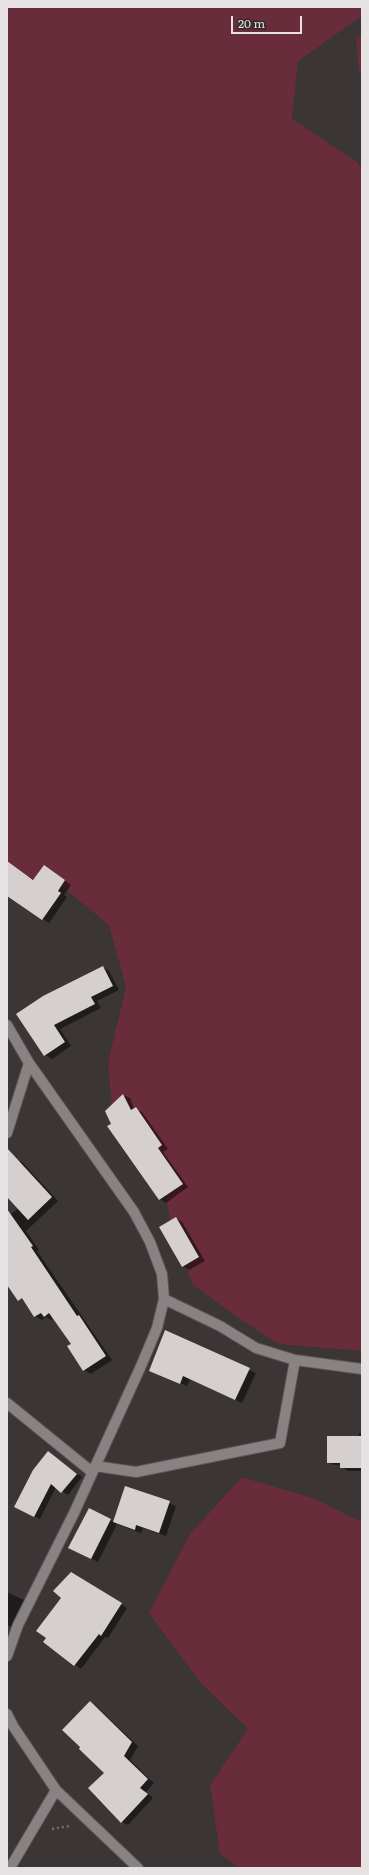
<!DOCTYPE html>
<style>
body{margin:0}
#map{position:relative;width:369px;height:1875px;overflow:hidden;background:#3b3536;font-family:Literata,serif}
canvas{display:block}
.frame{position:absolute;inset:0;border:8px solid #e6e2e3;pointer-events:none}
.scale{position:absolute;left:231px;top:16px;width:71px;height:18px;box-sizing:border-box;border:2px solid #e6e2e3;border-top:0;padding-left:5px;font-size:12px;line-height:14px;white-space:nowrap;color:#e6e2e3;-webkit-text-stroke:3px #312b2c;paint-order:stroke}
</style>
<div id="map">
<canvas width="369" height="1875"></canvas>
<div class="frame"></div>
<div class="scale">20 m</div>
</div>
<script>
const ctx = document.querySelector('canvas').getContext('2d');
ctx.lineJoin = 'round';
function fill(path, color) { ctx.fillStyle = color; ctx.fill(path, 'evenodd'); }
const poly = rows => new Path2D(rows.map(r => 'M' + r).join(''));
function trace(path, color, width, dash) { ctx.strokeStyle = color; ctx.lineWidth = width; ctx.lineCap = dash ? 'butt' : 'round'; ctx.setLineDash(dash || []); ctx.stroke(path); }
fill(poly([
 [7,7,362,7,362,16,298,61,292,119,357,162,362,170,362,1351,278,1344,240,1319,193,1285,172,1228,160,1168,113,1118,108,1063,126,987,109,925,59,884,7,872],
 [362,34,362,73,359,72,356,39],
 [242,1477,315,1499,362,1522,362,1868,240,1868,220,1854,210,1785,248,1729,199,1681,149,1613,190,1534]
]), '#682c3a');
fill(poly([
 [13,866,34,880,50,870,71,885,64,895,67,897,49,923,7,895,7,875],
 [103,967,109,971,119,990,97,1001,101,1008,60,1029,71,1046,52,1059,45,1055,44,997],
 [123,1095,130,1098,134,1109,142,1112,168,1149,163,1152,188,1187,166,1203,160,1199,112,1124,107,1111],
 [16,1159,23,1163,58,1201,26,1231,39,1250,37,1251,112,1360,91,1374,84,1370,72,1344,54,1318,51,1320,46,1317,42,1320,35,1316,7,1266,7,1217,19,1208,7,1196,7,1168],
 [176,1218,182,1222,205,1261,189,1270,183,1266],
 [166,1332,256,1373,242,1403,190,1379,187,1386,150,1371],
 [359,1433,362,1433,362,1471,347,1471,341,1465,334,1465,328,1462,359,1437],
 [48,1452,82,1477,68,1495,56,1487,40,1519,21,1510],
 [125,1487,176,1506,166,1536,143,1528,141,1533,117,1524,98,1562,76,1551,89,1509,114,1522],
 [78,1577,127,1608,108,1638,105,1637,81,1669,44,1642,47,1638,62,1598],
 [7,1592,26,1601,13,1628,7,1625],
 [90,1703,96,1706,138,1746,130,1760,154,1783,146,1792,153,1798,128,1825,122,1822,106,1773,82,1747]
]), '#0007');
fill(poly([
 [7,861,33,880,44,865,65,880,58,891,61,893,42,920,7,896],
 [103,966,113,986,91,997,95,1004,54,1025,65,1042,44,1056,16,1014,43,996],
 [123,1094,131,1110,136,1107,162,1145,158,1148,183,1184,159,1200,107,1126,111,1124,105,1111],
 [7,1148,52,1197,28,1220,7,1197],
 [7,1209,33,1246,31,1247,77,1316,79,1315,106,1356,83,1371,67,1346,71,1344,49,1313,44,1317,41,1313,34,1317,22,1298,18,1301,7,1285],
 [176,1217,199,1257,182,1267,159,1227],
 [165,1330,250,1368,235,1400,183,1376,180,1384,149,1371],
 [327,1436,362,1436,362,1468,340,1468,340,1463,327,1463],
 [48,1451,77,1474,61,1493,51,1484,34,1517,14,1507,33,1470],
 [125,1486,170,1501,159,1533,136,1525,135,1530,113,1522],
 [89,1508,111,1519,91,1559,68,1548],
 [71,1572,122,1603,101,1636,99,1634,74,1666,43,1642,46,1638,36,1631,61,1598,53,1591],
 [90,1701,132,1742,124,1756,148,1779,140,1788,148,1794,121,1823,88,1788,104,1773,79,1749,80,1747,62,1730]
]), '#d6cfd0');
const minor = poly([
 [7,1025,29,1063,134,1212,150,1242,162,1274,164,1299,220,1326,256,1348,295,1360,362,1369],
 [7,1133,29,1063],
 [7,1403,92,1472],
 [95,1466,136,1472,280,1443,295,1360],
 [7,1656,18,1625,74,1513,141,1366,157,1328,164,1299],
 [7,1714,13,1726,56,1790,138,1868],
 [10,1868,56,1790]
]);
trace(minor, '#595455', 12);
trace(poly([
 [52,1829,69,1826]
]), '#757071', 2.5, [2, 3]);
trace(minor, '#898283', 10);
</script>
